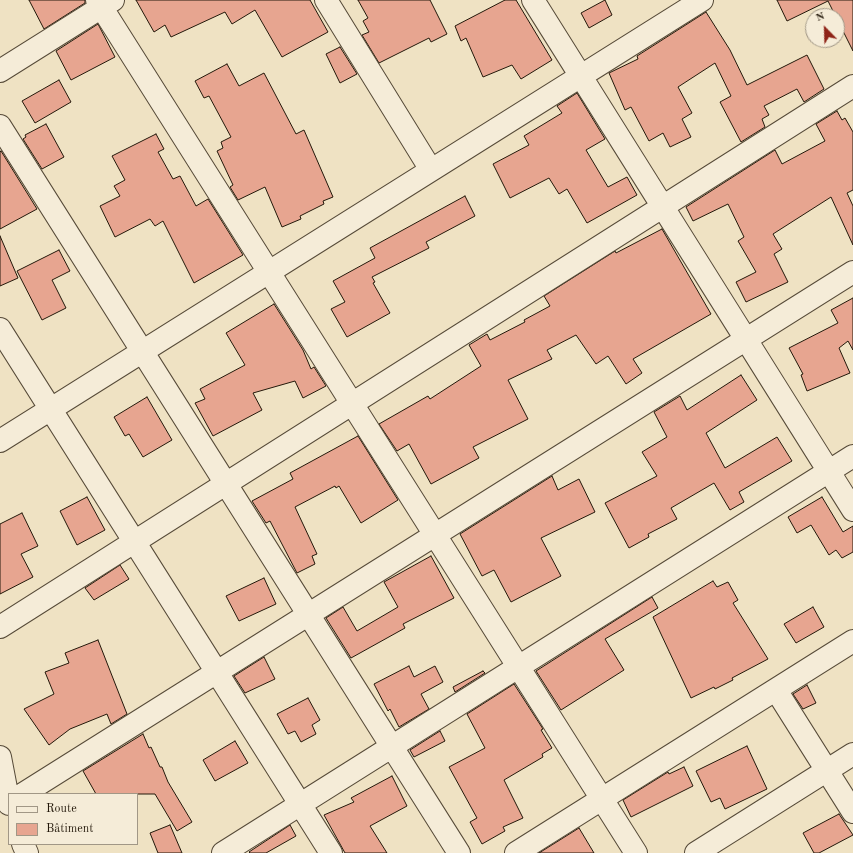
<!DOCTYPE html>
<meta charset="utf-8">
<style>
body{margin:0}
#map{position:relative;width:853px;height:853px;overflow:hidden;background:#efe2c3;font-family:"Old Standard TT",serif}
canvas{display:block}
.legend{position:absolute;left:8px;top:793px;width:130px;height:52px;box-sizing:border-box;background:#f5ecd8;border:1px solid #a19786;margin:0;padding:5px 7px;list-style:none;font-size:12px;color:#23180a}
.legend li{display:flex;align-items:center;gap:8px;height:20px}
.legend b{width:20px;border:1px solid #a19786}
.north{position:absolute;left:805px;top:8px;width:40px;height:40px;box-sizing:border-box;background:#f5ecd8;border:1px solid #a19786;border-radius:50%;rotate:337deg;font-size:11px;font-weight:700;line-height:16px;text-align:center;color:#23180a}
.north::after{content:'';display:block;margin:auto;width:14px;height:18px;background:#8f2418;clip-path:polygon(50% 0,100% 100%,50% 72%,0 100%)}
</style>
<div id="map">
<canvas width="853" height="853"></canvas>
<ul class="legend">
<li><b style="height:5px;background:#f5ecd8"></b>Route</li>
<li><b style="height:11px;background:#e7a590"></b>Bâtiment</li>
</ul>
<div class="north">N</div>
</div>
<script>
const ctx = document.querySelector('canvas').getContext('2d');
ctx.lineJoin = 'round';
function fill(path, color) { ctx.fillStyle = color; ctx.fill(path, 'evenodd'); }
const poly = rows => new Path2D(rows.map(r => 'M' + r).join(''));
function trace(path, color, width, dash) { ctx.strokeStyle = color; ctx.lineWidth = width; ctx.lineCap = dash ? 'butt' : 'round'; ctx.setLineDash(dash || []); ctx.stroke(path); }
const building = poly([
 [29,0,85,0,85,3,44,29,29,0],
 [136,0,310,0,328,32,282,57,255,10,232,24,225,12,171,37,165,25,154,32,136,0],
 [358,0,430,0,447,34,431,42,429,38,379,63,362,35,369,32,363,21,368,18,358,0],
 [505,0,516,0,552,60,521,79,512,65,483,77,466,38,461,41,455,26,505,0],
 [605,0,612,15,589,28,581,13,605,0],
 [777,0,853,0,853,51,828,1,787,21,777,0],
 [706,12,730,50,747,85,807,55,824,89,804,102,797,89,764,106,769,115,762,119,765,127,741,142,720,102,731,96,715,63,678,87,692,113,682,119,691,137,670,147,663,133,649,141,631,107,625,110,609,73,638,59,637,56,706,12],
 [98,24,115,57,71,80,56,51,98,24],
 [340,47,357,74,340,83,326,54,340,47],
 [227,64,239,86,264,73,296,134,304,130,333,197,323,201,324,204,300,216,301,219,282,227,265,187,238,200,230,187,233,185,217,151,223,148,221,142,231,137,209,96,204,98,195,81,227,64],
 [59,80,71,102,35,123,22,101,59,80],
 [577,93,605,139,586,150,608,187,627,177,637,195,587,223,567,189,559,194,549,178,510,198,493,164,529,145,524,136,562,113,557,106,577,93],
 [837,111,842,120,845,118,853,132,853,190,847,193,853,206,853,245,831,197,773,234,782,249,774,254,788,282,746,302,736,282,756,272,738,241,744,237,728,204,693,221,686,207,775,150,782,164,825,141,816,124,837,111],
 [46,124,64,157,42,169,23,139,26,137,25,135,46,124],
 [156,134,164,149,158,152,173,179,180,176,196,206,208,199,243,255,194,283,163,221,155,226,150,219,115,237,100,206,120,196,114,186,125,180,112,156,156,134],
 [1,151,37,209,0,229,0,152,1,151],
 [465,196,475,216,426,242,429,248,372,277,375,282,373,283,390,313,347,337,331,309,345,302,333,281,375,258,370,248,465,196],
 [662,229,711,314,633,359,642,373,626,384,608,356,596,364,576,335,547,350,552,359,508,380,528,419,473,447,479,458,431,484,409,444,397,451,379,424,428,396,430,399,481,366,469,345,487,334,490,340,525,322,524,320,550,306,544,296,615,251,616,253,662,229],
 [0,236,18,278,0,286,0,236],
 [59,250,70,271,52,280,66,308,42,320,17,271,59,250],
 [853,298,853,350,848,341,839,348,850,373,807,391,801,375,803,374,789,348,838,323,831,310,853,298],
 [274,304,303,350,311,369,314,367,326,386,303,398,295,381,253,393,262,410,213,436,195,403,205,399,200,389,245,365,226,333,274,304],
 [741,375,757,400,706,433,725,468,777,437,792,461,739,492,744,502,730,510,714,483,671,508,677,519,648,534,649,537,629,548,605,503,657,476,642,452,667,437,654,412,680,396,687,410,741,375],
 [147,397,172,440,143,457,129,434,125,436,114,417,147,397],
 [358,436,398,500,361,523,339,486,336,488,335,486,295,507,317,554,312,556,315,564,297,573,270,521,266,523,252,501,293,479,290,473,358,436],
 [552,476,558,490,579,479,595,512,541,538,561,576,511,602,494,570,482,576,460,534,552,476],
 [87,497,105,530,77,545,60,511,87,497],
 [822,497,843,532,853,526,853,552,842,558,836,550,829,555,811,525,797,533,788,517,822,497],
 [22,513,38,546,21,554,33,577,0,594,0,524,22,513],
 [431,556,454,598,403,624,405,628,351,658,326,618,343,607,357,631,398,607,384,582,431,556],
 [120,565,129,579,94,600,85,588,120,565],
 [264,578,276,604,239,621,226,596,264,578],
 [713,581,717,587,728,582,738,600,733,603,768,659,732,678,733,680,715,689,714,687,691,698,653,617,713,581],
 [652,597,658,608,605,639,624,670,561,710,536,671,652,597],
 [813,607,824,627,796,643,784,624,813,607],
 [98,640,127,714,111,724,107,714,70,729,49,745,24,709,54,694,45,672,69,663,65,653,98,640],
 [264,657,275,679,245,693,234,676,264,657],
 [409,666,414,677,435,666,443,682,421,694,429,709,399,727,390,709,388,711,374,684,409,666],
 [483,671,485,673,455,692,453,687,483,671],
 [514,684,543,729,541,730,552,748,542,754,543,757,504,780,523,818,503,827,505,831,482,844,470,822,477,818,449,767,485,748,467,714,514,684],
 [807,685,816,703,803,709,793,694,807,685],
 [308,698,320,720,312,725,316,734,301,742,295,731,288,734,277,714,308,698],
 [440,731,445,741,414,757,410,750,440,731],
 [143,734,149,748,151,747,160,767,162,767,168,782,192,822,177,831,155,794,96,794,83,771,143,734],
 [235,741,248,763,215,781,203,760,235,741],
 [747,746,767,789,725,809,720,798,711,802,696,771,747,746],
 [684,767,693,786,631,817,623,800,668,772,669,774,684,767],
 [392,776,407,806,370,826,387,853,345,853,324,815,354,802,351,798,392,776],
 [839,814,853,835,819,853,814,853,803,833,839,814],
 [170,825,182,853,158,853,150,833,170,825],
 [290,825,296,836,266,853,250,853,249,852,290,825],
 [579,828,594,853,539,853,579,828]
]);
fill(building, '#e7a590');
trace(building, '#23180a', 1);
const minor = poly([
 [97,0,636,853],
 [326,0,431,170],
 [533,0,853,510],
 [0,71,113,0],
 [0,126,459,853],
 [0,329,331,853],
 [0,441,702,0],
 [0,627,853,86],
 [776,690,853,812],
 [0,757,9,804],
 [23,794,853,272],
 [23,844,27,853],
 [223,853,853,456],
 [516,853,853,641],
 [696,853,853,754]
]);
trace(minor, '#564a38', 24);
trace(minor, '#f5ecd8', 22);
</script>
